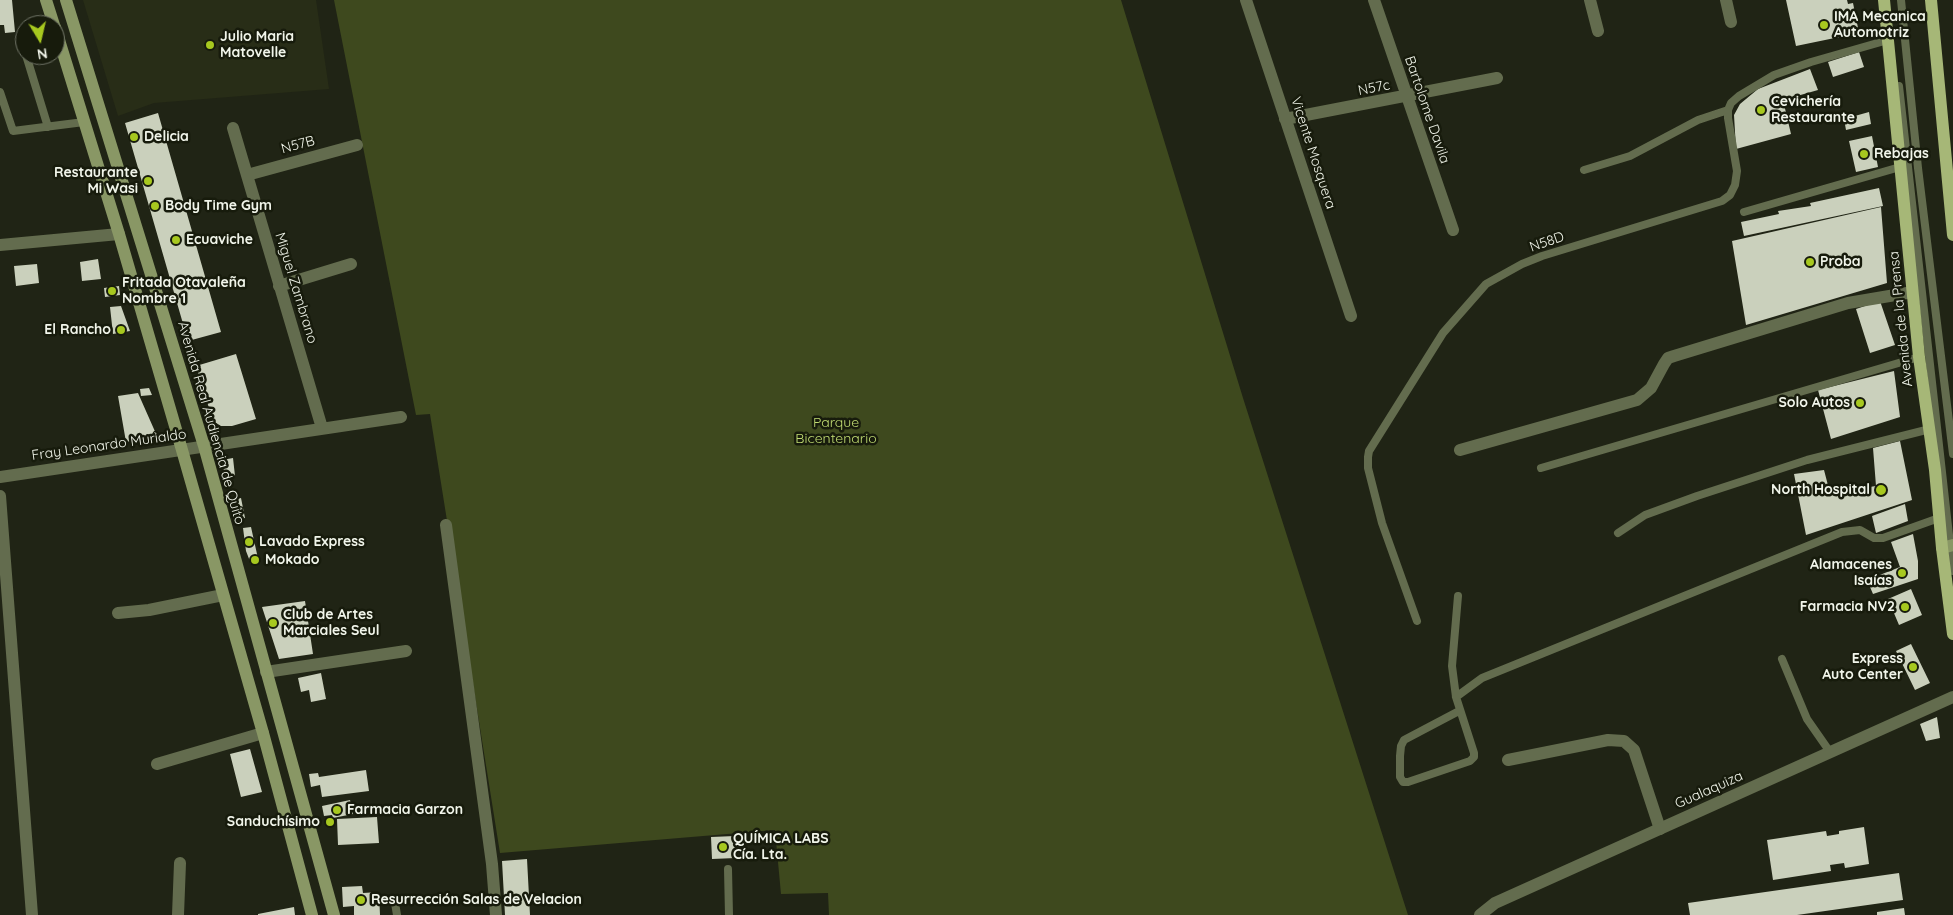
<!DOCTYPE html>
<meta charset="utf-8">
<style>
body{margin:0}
#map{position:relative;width:1953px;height:915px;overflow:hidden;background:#202415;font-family:Quicksand,sans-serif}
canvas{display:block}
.north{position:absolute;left:15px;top:15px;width:50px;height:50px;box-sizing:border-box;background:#171b0c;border:1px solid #6e7265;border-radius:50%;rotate:171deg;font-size:14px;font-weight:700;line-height:20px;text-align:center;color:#f1f5ea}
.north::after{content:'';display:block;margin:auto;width:18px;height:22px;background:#a7c81f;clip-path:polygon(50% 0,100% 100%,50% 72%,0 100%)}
</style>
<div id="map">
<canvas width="1953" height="915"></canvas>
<div class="north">N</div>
</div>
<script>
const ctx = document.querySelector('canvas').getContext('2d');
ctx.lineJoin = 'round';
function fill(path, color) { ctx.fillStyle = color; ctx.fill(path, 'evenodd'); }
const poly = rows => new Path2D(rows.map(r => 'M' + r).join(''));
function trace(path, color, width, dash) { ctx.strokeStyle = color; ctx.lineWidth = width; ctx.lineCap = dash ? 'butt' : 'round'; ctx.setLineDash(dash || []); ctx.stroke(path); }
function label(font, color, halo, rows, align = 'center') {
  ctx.font = font + ' Quicksand,sans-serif'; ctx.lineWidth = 5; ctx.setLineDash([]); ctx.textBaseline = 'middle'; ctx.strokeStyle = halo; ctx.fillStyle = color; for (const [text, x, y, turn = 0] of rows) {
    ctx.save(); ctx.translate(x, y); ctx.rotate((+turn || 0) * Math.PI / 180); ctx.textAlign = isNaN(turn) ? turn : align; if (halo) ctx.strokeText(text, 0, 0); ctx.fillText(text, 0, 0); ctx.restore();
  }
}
fill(poly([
 [83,0,316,0,329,89,154,103,118,116]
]), '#282d17');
fill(poly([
 [334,0,1121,0,1243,398,1408,915,829,915,828,893,781,894,775,830,500,853,430,414,416,415]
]), '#3e491e');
fill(poly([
 [0,0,12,0,15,32,5,33,4,25,0,25],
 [1786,0,1847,0,1848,4,1853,3,1859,33,1796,46],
 [1859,52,1864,67,1833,77,1828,62],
 [1810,69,1818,90,1783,100,1791,134,1736,149,1734,115,1740,104,1758,89],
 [1869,112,1871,124,1846,130,1844,119],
 [158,113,221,332,188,341,125,123],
 [1872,136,1878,167,1856,172,1849,141],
 [1879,188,1883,206,1744,236,1741,222,1779,214,1778,211,1811,206,1810,203],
 [1881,207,1887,283,1746,325,1732,241],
 [98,259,101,279,82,281,80,262],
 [37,264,39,283,16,286,14,266],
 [119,286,120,295,105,297,104,288],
 [1880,301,1895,345,1870,353,1856,309],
 [121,306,130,331,113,334,110,307],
 [236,354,256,419,232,426,221,426,213,421,196,366],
 [1894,371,1900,417,1831,439,1818,390],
 [149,388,152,395,141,396,140,389],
 [138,393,157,436,126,442,118,396],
 [1900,441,1912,500,1806,535,1794,474,1824,470,1830,493,1876,486,1873,448],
 [233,458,235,476,225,477,222,460],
 [241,498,245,518,235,520,231,500],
 [1905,504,1908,521,1876,533,1872,516],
 [251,527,259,563,251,564,246,551,243,528],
 [1913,534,1918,561,1918,579,1873,594,1867,580,1900,567,1891,542],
 [1911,589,1922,615,1899,625,1888,599],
 [305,601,313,654,279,659,262,607],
 [1911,644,1930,683,1915,690,1896,651],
 [321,673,326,699,311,702,309,690,301,692,298,678],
 [1937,717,1940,738,1926,741,1920,724],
 [250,749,262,792,241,797,230,754],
 [366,770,369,791,322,797,320,785,311,787,309,774,318,773,319,777],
 [350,800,353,814,333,818,332,815,324,816,322,806],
 [377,817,379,843,338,845,337,819],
 [1864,827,1869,864,1845,868,1844,863,1830,865,1831,871,1773,880,1767,840,1826,831,1827,836,1839,834,1839,831],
 [735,836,736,858,712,859,711,837],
 [527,859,530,915,505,915,502,861],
 [1899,873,1903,900,1797,915,1690,915,1688,903],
 [362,886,363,893,379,892,380,915,354,915,354,906,343,907,342,887],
 [294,907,295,915,258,915,258,914],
 [1904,908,1905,915,1877,915,1877,912]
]), '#cad0bc');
trace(poly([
 [1901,0,1918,168,1953,454],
 [26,55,48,127],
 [1899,86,1953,571],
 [0,92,13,131,84,122],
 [1584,170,1630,156,1698,120,1728,110],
 [1744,212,1900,167],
 [1541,468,1919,357],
 [1618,533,1645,515,1697,496,1807,460,1930,429],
 [1458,596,1452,666,1456,697,1474,753,1474,757,1470,761,1408,782,1403,782,1400,777,1400,756,1401,746,1404,740,1459,711],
 [1417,621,1382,523,1368,468,1368,457,1369,451,1443,333,1486,284,1522,264,1542,256,1722,201,1730,195,1735,185,1737,171,1728,118,1728,110,1731,103,1739,96,1774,75,1811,62,1888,40],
 [1782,659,1807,719,1830,752],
 [1456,697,1482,678,1842,532,1860,530,1874,538,1883,538,1939,518],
 [728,869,729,915],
 [395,903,397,915]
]), '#636c4e', 8);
trace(poly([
 [1246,0,1351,316],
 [1374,0,1453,230],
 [1590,0,1598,31],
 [1726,0,1731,22],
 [1285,119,1497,78],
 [233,128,322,428],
 [247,175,357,145],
 [0,245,119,234],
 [279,286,351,264],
 [1460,450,1637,400,1651,388,1664,364,1668,358,1674,356,1848,303,1913,292],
 [0,477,401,417],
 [0,496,32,915],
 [446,525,492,864,496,915],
 [118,613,149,610,223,595],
 [266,672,406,651],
 [1508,760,1608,740,1624,741,1634,750,1660,829],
 [157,764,263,733],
 [178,915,180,863]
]), '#636c4e', 12);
trace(poly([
 [1480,915,1495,903,1953,697]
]), '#636c4e', 12);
trace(poly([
 [46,0,54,25],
 [66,0,204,446,334,915],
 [55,27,119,234,182,450,263,733,312,915],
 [1942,548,1953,545]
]), '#899765', 12);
trace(poly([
 [1884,0,1919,357,1935,470,1942,548,1953,634],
 [1931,0,1953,235]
]), '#a6b777', 12);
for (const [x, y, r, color] of [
 [1824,25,5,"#a7c81f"],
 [210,45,5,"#a7c81f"],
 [1761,110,5,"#a7c81f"],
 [134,137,5,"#a7c81f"],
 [1864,154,5,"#a7c81f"],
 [148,181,5,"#a7c81f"],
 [155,206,5,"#a7c81f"],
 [176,240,5,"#a7c81f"],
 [1810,262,5,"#a7c81f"],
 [112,291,5,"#a7c81f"],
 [121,330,5,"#a7c81f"],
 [1860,403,5,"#a7c81f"],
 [1881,490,6,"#a7c81f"],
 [249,542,5,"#a7c81f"],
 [255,560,5,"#a7c81f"],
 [1902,573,5,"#a7c81f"],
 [1905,607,5,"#a7c81f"],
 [273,623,5,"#a7c81f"],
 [1913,667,5,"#a7c81f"],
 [337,810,5,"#a7c81f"],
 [330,822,5,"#a7c81f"],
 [723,847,5,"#a7c81f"],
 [361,900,5,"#a7c81f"]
]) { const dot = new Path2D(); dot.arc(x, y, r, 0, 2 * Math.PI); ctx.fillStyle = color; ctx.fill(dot); trace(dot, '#171b0c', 2); }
label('bold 14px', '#f1f5ea', '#171b0c', [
 ["IMA Mecanica",1834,17],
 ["Automotriz",1834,33],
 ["Julio Maria",220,37],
 ["Matovelle",220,53],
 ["Cevichería",1771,102],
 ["Restaurante",1771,118],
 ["Delicia",144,137],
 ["Rebajas",1874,154],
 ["Restaurante",138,173,"right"],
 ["Mi Wasi",138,189,"right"],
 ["Body Time Gym",165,206],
 ["Ecuaviche",186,240],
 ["Proba",1820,262],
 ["Fritada Otavaleña",122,283],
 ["Nombre 1",122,299],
 ["El Rancho",111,330,"right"],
 ["Solo Autos",1850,403,"right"],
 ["North Hospital",1870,490,"right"],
 ["Lavado Express",259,542],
 ["Mokado",265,560],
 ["Alamacenes",1892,565,"right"],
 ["Isaías",1892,581,"right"],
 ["Farmacia NV2",1895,607,"right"],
 ["Club de Artes",283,615],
 ["Marciales Seul",283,631],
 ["Express",1903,659,"right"],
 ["Auto Center",1903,675,"right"],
 ["Farmacia Garzon",347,810],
 ["Sanduchísimo",320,822,"right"],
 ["QUÍMICA LABS",733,839],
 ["Cía. Lta.",733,855],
 ["Resurrección Salas de Velacion",371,900]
], 'left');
label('14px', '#f1f5ea', '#171b0c', [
 ["N57c",1374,88,-11],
 ["Bartolome Davila",1427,110,71],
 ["N57B",298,145,-15],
 ["Vicente Mosquera",1313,153,72],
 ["N58D",1547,242,-19],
 ["Miguel Zambrano",296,288,73],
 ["Avenida de la Prensa",1901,319,-96],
 ["Avenida Real Audiencia de Quito",211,423,74],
 ["Fray Leonardo Murialdo",109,445,-8],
 ["Gualaquiza",1709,790,-24]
]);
label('14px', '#c1dc73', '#171b0c', [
 ["Parque",836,423],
 ["Bicentenario",836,439]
]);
</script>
